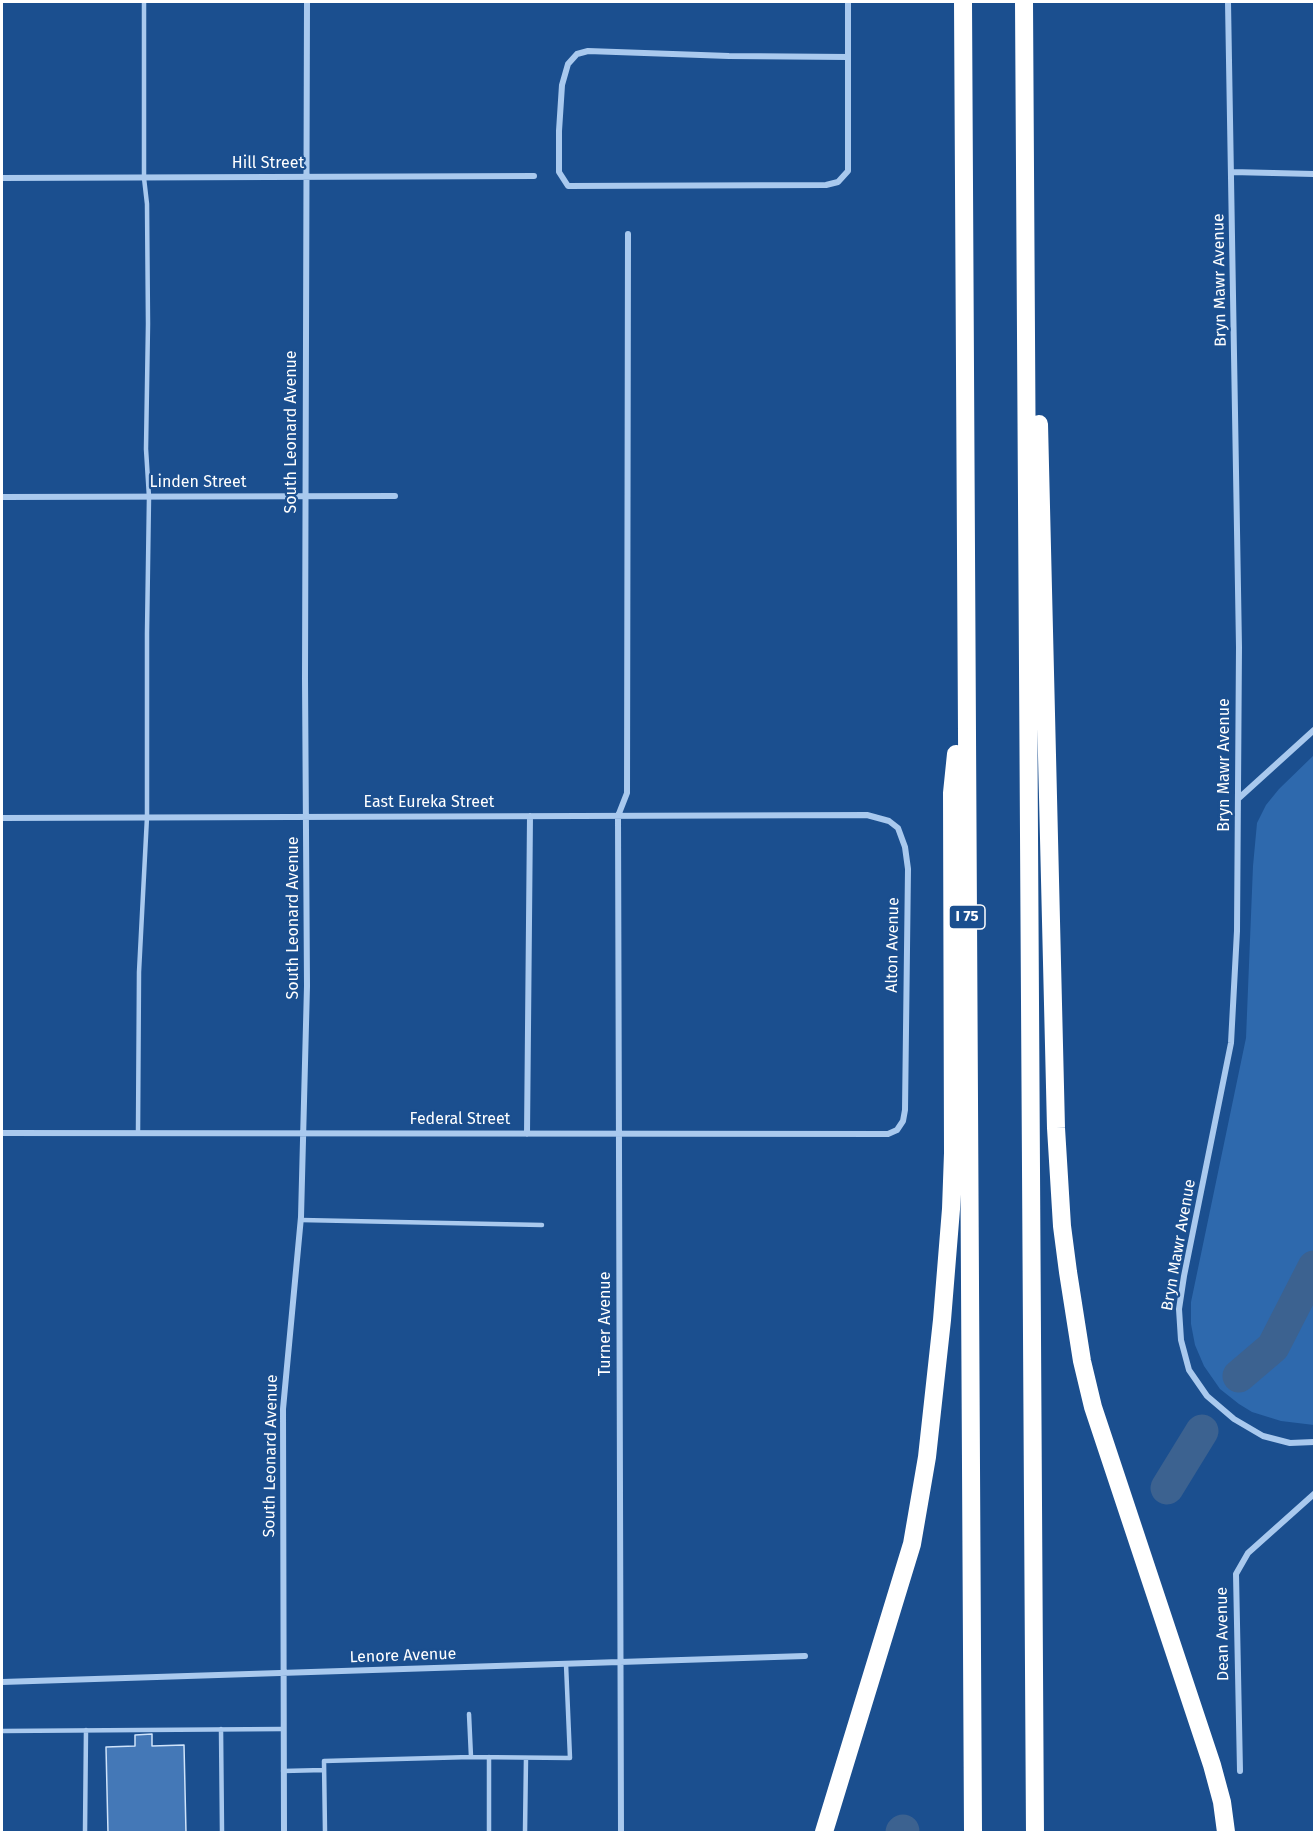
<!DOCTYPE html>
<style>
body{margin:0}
#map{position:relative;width:1316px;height:1834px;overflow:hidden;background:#1b4f8f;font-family:"Fira Sans",sans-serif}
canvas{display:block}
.frame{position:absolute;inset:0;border:3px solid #fff;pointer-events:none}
</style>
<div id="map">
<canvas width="1316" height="1834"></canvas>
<div class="frame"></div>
</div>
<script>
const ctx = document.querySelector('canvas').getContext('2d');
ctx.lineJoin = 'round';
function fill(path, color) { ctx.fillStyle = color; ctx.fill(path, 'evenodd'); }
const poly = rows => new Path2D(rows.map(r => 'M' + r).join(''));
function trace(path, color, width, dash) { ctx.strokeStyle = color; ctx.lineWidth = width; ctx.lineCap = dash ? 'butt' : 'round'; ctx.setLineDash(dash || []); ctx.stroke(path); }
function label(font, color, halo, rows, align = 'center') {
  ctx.font = font + ' "Fira Sans",sans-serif'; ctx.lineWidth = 4.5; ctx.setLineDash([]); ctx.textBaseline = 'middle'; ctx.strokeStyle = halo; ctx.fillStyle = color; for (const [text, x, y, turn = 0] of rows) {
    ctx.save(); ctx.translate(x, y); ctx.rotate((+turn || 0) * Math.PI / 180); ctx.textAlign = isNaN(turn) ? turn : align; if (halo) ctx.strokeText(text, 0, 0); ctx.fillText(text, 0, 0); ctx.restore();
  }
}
fill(poly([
 [1314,755,1314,1425,1281,1421,1252,1412,1239,1404,1220,1389,1204,1366,1195,1345,1191,1324,1191,1302,1246,1038,1253,866,1257,823,1266,805,1279,789]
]), '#2e69ad');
trace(poly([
 [1239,1376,1273,1347,1314,1267],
 [1167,1488,1202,1431],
 [902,1832,903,1831]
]), '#3c6290', 33);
const building = poly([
 [152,1734,152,1746,184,1745,186,1833,108,1833,106,1747,135,1746,135,1735,152,1734]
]);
fill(building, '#4478b7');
trace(building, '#cfe3fa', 1.5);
trace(poly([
 [138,1133,139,972,147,817,147,633,149,497,146,449,148,324,147,204,144,178,144,2],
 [301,1220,542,1225],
 [469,1714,471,1757,570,1758,566,1664],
 [221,1729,222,1832],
 [2,1731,283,1729],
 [489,1757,489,1832],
 [283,1771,324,1770],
 [85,1832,86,1730],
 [325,1832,324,1761,471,1757],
 [525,1832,526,1758]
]), '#a9c9ee', 4.5);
trace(poly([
 [1228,2,1239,647,1237,931,1231,1043,1184,1276,1179,1309,1181,1340,1189,1370,1207,1396,1234,1419,1263,1436,1290,1443,1314,1442],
 [848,57,729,56,588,51,577,54,568,64,562,85,559,131,559,172,568,186,826,185,838,182,848,171,848,2],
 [1232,172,1314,174],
 [2,178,534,176],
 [2,497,395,496],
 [1239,798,1314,730],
 [2,818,867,815,889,821,898,828,905,847,908,869,905,1110,903,1121,897,1130,888,1134,2,1133],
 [527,1134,530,816],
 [2,1682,805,1656],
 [1240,1771,1236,1574,1248,1553,1314,1494],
 [284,1832,283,1409,301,1217,307,986,305,678,307,2],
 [621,1832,618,816,627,793,628,234]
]), '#a9c9ee', 6);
trace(poly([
 [963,2,973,1832],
 [1024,2,1035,1832],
 [1039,424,1056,1128,1062,1226,1068,1272,1082,1361,1093,1407,1212,1765,1222,1802,1226,1832],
 [824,1832,912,1544,927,1457,942,1320,951,1209,953,1153,952,793,956,754]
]), '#fff', 18);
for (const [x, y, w] of [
 [967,917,36]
]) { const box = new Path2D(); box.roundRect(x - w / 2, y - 12, w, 24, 4.5); ctx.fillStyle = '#1b4f8f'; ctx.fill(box); trace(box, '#fff', 1.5); }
label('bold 15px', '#fff', null, [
 ["I 75",967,917]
]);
label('16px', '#fff', '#1b4f8f', [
 ["Hill Street",268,164],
 ["Bryn Mawr Avenue",1220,280,-91],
 ["South Leonard Avenue",292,432,-90],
 ["Linden Street",198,483],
 ["Bryn Mawr Avenue",1225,765,-90],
 ["East Eureka Street",429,803],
 ["South Leonard Avenue",294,918,-90],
 ["Alton Avenue",893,945,-89],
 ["Federal Street",460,1120],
 ["Bryn Mawr Avenue",1179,1245,-80],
 ["Turner Avenue",606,1324,-90],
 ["South Leonard Avenue",271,1456,-89],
 ["Dean Avenue",1223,1634,-91],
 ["Lenore Avenue",403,1656,-2]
]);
</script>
